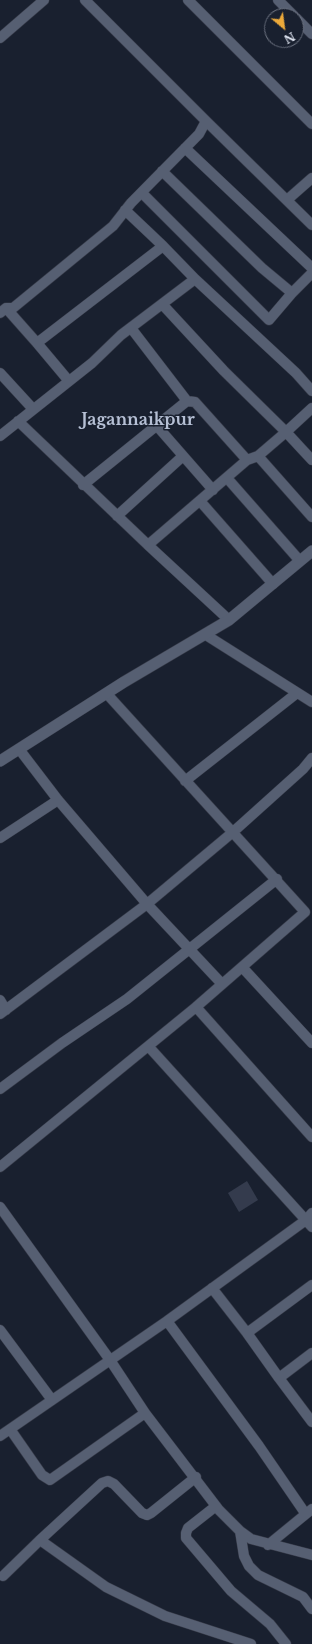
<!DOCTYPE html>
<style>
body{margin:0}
#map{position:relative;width:312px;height:1644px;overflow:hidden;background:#19202f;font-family:"Libre Baskerville",serif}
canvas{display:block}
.north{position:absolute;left:264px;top:8px;width:40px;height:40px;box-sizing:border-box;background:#19202f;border:1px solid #6c7280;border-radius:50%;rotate:151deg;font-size:11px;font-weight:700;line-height:16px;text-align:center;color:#e9eefa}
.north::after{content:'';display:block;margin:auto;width:14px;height:18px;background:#eca93a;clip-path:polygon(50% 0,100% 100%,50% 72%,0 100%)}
</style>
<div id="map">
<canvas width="312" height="1644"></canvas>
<div class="north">N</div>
</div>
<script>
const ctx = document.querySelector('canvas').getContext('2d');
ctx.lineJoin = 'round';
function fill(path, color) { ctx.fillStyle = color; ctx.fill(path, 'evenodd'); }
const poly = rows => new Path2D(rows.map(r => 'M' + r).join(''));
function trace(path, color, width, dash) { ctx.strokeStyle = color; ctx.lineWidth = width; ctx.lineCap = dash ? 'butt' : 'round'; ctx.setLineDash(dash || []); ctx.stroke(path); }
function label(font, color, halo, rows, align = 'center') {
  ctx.font = font + ' "Libre Baskerville",serif'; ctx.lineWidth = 3; ctx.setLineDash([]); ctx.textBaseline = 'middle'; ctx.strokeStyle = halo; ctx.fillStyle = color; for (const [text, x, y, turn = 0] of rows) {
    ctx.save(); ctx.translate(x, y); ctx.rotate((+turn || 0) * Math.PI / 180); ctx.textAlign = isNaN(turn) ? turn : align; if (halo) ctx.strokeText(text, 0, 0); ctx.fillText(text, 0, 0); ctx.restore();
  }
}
fill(poly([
 [247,1181,258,1200,239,1212,228,1193]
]), '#343b4d');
const minor = poly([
 [85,0,206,121],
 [188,0,312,124],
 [278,0,294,16],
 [296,18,312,34],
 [0,38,44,0],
 [185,148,312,268],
 [162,171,262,268,292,293,312,273],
 [142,193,269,320,292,293],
 [287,200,312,178],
 [125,210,163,246,195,279],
 [162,304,224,371,286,432,258,456,247,460],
 [6,308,37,343],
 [0,313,6,308,13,308,113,226,131,203,199,134,206,121,312,225],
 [0,373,33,409],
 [68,380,37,343,163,246],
 [312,408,286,432,312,460],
 [18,421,148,545,247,460,195,402,187,401,131,328],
 [157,426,213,490],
 [0,436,92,363,121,335,195,279,296,373,312,391],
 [258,456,312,517],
 [227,478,300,561],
 [83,485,187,401],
 [200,501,273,584],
 [117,516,183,456],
 [148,545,229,620],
 [206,635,312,702],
 [19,749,58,800,147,904,222,984],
 [185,781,297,693],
 [0,838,58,800],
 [242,967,312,1043],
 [0,1000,6,1010],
 [196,1007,312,1137],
 [0,1014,147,904,233,832,303,769,312,758],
 [149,1047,312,1227],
 [0,1089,62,1043,127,999,277,879],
 [0,1167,196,1007,305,912,107,694],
 [0,1207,110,1360,145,1413,219,1510,240,1531,251,1539,312,1555],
 [212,1288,247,1333,312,1285],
 [167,1321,259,1446,305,1513],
 [0,1330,52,1400],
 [247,1333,279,1378],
 [312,1353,279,1378,312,1422],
 [10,1429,42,1475,50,1480,145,1413],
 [0,1436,167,1321,306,1220,312,1213],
 [216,1506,188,1528,186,1533,186,1538,231,1591,270,1624,286,1644],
 [240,1531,244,1556,249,1566,258,1575,303,1597,312,1609],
 [40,1540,102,1483,108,1481,114,1484,142,1513,147,1515,151,1513,196,1477],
 [268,1545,312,1509],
 [3,1576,40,1540,106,1587,165,1616,251,1644]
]);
const tertiary = poly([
 [0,761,124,682,229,620,312,551]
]);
trace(minor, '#373b49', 11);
trace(tertiary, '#373b49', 12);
trace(minor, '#565f72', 10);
trace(tertiary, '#565f72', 11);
label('bold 16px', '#b6c0d5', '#19202f', [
 ["Jagannaikpur",138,420]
]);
</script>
